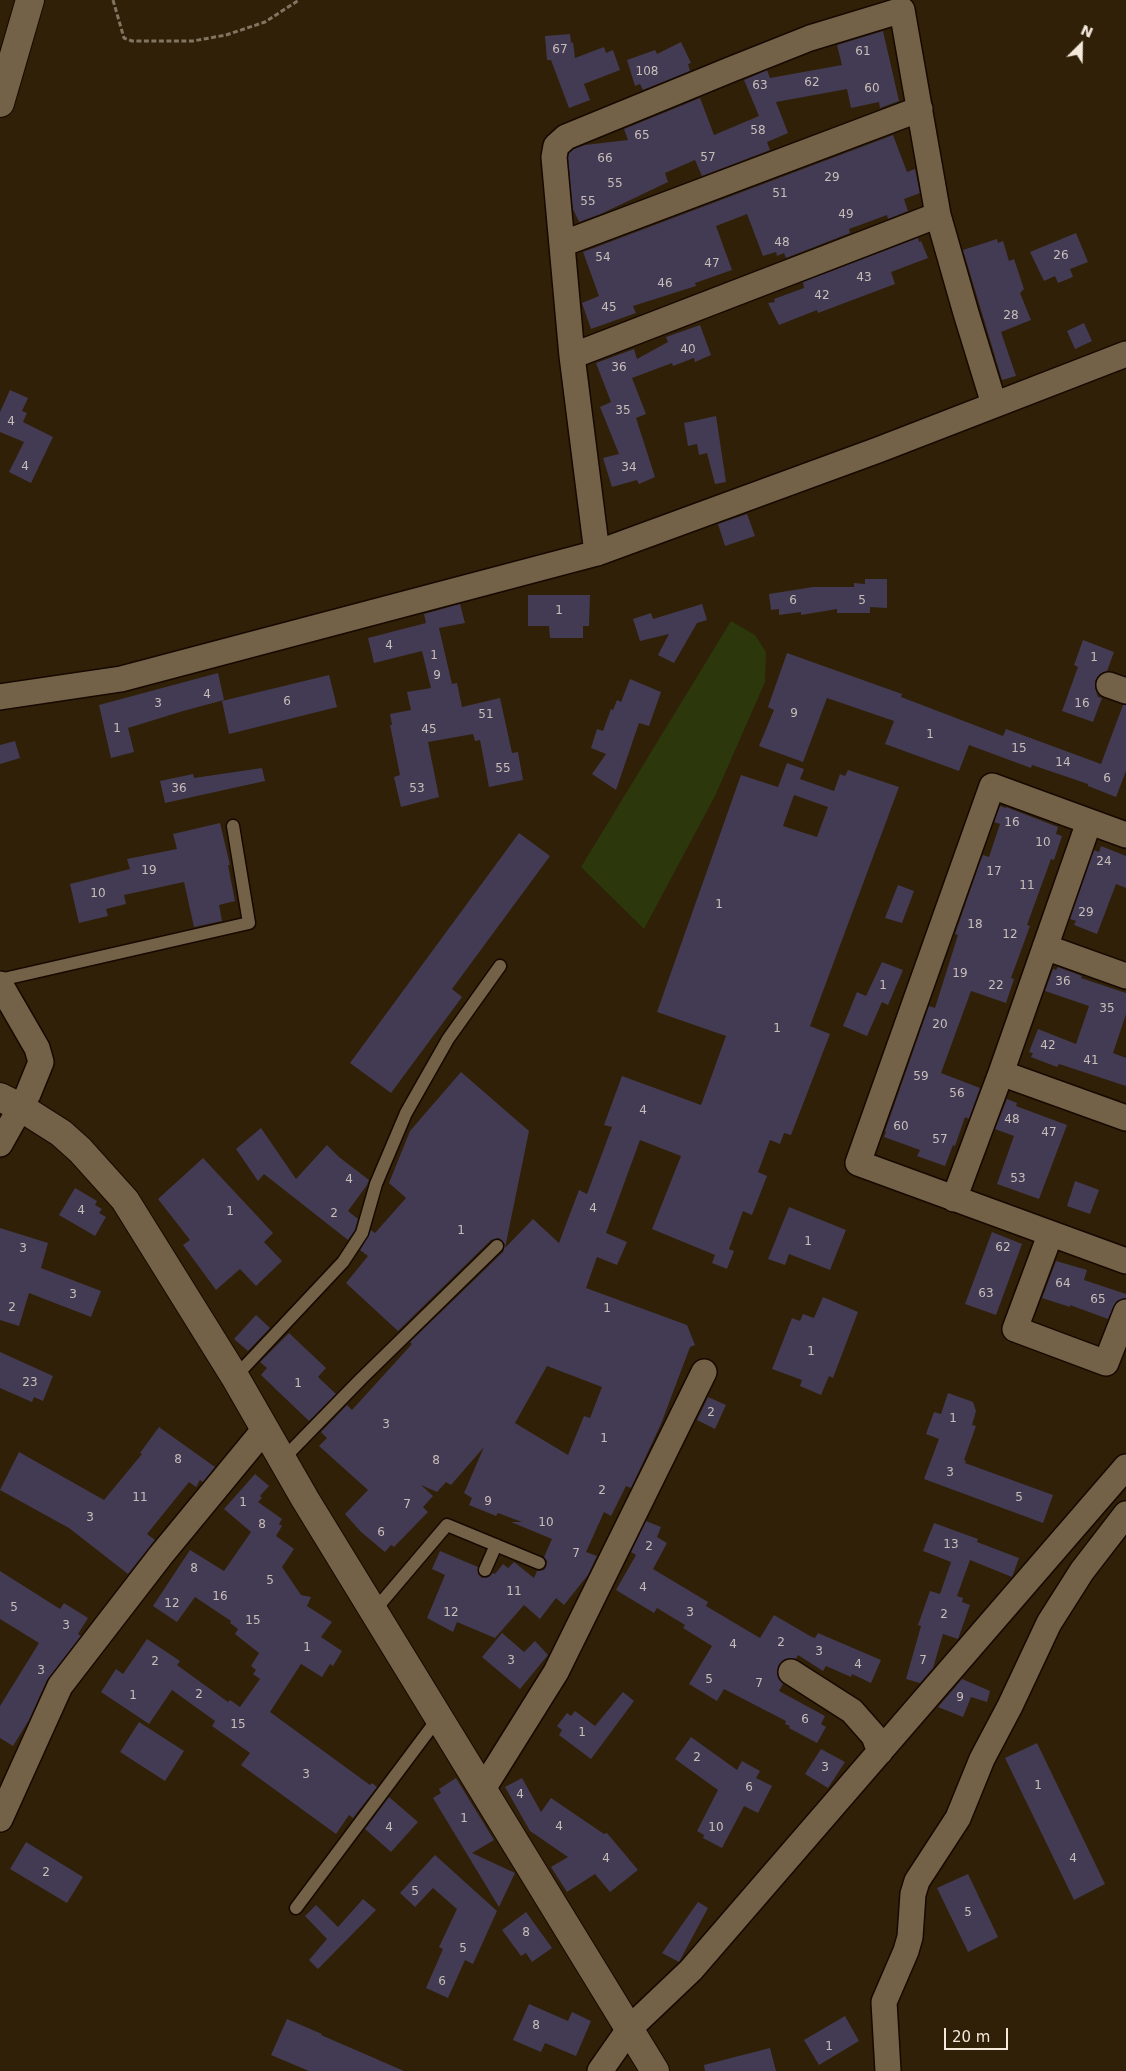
<!DOCTYPE html>
<style>
body{margin:0}
#map{position:relative;width:1126px;height:2071px;overflow:hidden;background:#2f2007;font-family:"DejaVu Sans",sans-serif}
canvas{display:block}
.north{position:absolute;left:1056px;top:20px;width:50px;height:50px;-webkit-text-stroke:4px #2f2007;paint-order:stroke;rotate:23deg;font-size:14px;font-weight:700;line-height:20px;text-align:center;color:#f4e9db}
.north::after{content:'';display:block;margin:auto;width:18px;height:22px;background:#f4e9db;clip-path:polygon(50% 0,100% 100%,50% 72%,0 100%)}
.scale{position:absolute;left:944px;top:2028px;width:64px;height:22px;box-sizing:border-box;border:2px solid #f4e9db;border-top:0;padding-left:6px;font-size:15px;line-height:18px;white-space:nowrap;color:#f4e9db;-webkit-text-stroke:4px #2f2007;paint-order:stroke}
</style>
<div id="map">
<canvas width="1126" height="2071"></canvas>
<div class="north">N</div>
<div class="scale">20 m</div>
</div>
<script>
const ctx = document.querySelector('canvas').getContext('2d');
ctx.lineJoin = 'round';
function fill(path, color) { ctx.fillStyle = color; ctx.fill(path, 'evenodd'); }
const poly = rows => new Path2D(rows.map(r => 'M' + r).join(''));
function trace(path, color, width, dash) { ctx.strokeStyle = color; ctx.lineWidth = width; ctx.lineCap = dash ? 'butt' : 'round'; ctx.setLineDash(dash || []); ctx.stroke(path); }
function label(font, color, halo, rows, align = 'center') {
  ctx.font = font + ' "DejaVu Sans",sans-serif'; ctx.lineWidth = 5; ctx.setLineDash([]); ctx.textBaseline = 'middle'; ctx.strokeStyle = halo; ctx.fillStyle = color; for (const [text, x, y, turn = 0] of rows) {
    ctx.save(); ctx.translate(x, y); ctx.rotate((+turn || 0) * Math.PI / 180); ctx.textAlign = isNaN(turn) ? turn : align; if (halo) ctx.strokeText(text, 0, 0); ctx.fillText(text, 0, 0); ctx.restore();
  }
}
fill(poly([
 [731,621,755,635,766,652,765,682,715,796,644,929,581,867]
]), '#2c370b');
fill(poly([
 [883,31,899,101,880,108,879,102,851,108,847,89,776,102,788,133,767,142,770,150,702,176,695,160,665,173,668,182,603,213,579,222,573,209,568,158,569,153,574,149,585,145,628,140,624,129,700,98,714,135,759,116,744,80,767,70,770,78,842,65,837,45],
 [570,34,571,43,573,42,575,58,604,47,606,53,613,50,620,70,584,84,590,100,569,108,551,60,547,60,545,36],
 [681,42,691,63,688,64,690,71,643,90,640,84,635,86,627,60,655,50,657,54],
 [893,135,907,172,915,169,920,193,904,199,908,211,888,219,887,215,849,229,850,233,786,258,784,253,777,256,776,252,763,256,747,214,716,226,732,270,695,283,696,286,633,306,636,313,591,329,582,303,599,296,583,252],
 [1076,233,1088,262,1070,269,1073,277,1058,283,1055,276,1044,281,1030,252],
 [918,238,919,242,921,241,928,258,891,272,895,284,818,313,817,310,779,325,768,303,775,302,774,299,804,288,803,282],
 [997,239,998,243,1003,241,1009,261,1014,259,1024,289,1020,293,1031,320,1001,332,1016,376,1002,380,963,250],
 [1084,323,1092,341,1075,349,1067,331],
 [700,325,711,355,695,362,694,358,673,366,672,363,632,378,646,414,636,418,655,477,639,484,637,480,612,487,603,458,619,454,600,407,611,402,596,363,634,349,637,359,668,342,666,337],
 [10,390,28,398,22,411,27,413,23,422,53,437,31,483,9,472,24,442,0,432,0,412],
 [716,416,726,482,715,484,707,453,699,455,697,444,688,446,684,423],
 [747,514,755,536,725,546,718,524],
 [865,579,887,579,887,608,870,607,870,613,837,613,837,609,801,615,801,612,779,615,779,609,771,610,769,594,813,587,854,587,854,583,865,584],
 [528,595,590,595,589,626,583,626,583,638,550,638,549,626,528,626],
 [460,604,465,623,439,628,452,684,457,683,462,707,500,698,512,753,518,752,523,780,489,787,480,740,475,741,473,734,428,742,439,797,401,807,394,777,400,775,390,725,392,725,390,714,411,710,407,692,431,688,422,651,374,663,368,638,426,623,424,614],
 [702,604,707,620,697,623,674,663,658,655,669,634,640,641,633,619,651,613,653,619],
 [1083,640,1114,652,1107,671,1100,674,1095,681,1095,688,1098,697,1102,698,1093,722,1062,711,1078,667,1074,665],
 [787,653,902,694,901,697,1003,736,1006,729,1101,764,1123,705,1126,705,1126,771,1116,797,1088,786,1088,784,1032,765,1031,768,969,745,959,771,885,744,894,721,827,698,803,762,759,746,774,710,768,707],
 [218,673,224,700,183,711,128,728,134,752,111,758,99,705],
 [329,675,337,707,229,734,222,701],
 [630,679,661,692,649,726,639,723,616,790,592,774,606,754,591,748,597,729,603,731,611,709,613,710,617,700,621,702],
 [15,741,20,758,0,764,0,745],
 [787,763,804,769,800,779,834,791,840,774,845,776,848,770,899,787,810,1026,830,1034,791,1135,784,1133,780,1144,770,1140,758,1172,767,1176,752,1215,743,1211,729,1249,734,1251,727,1269,712,1263,715,1255,652,1229,681,1156,640,1140,606,1233,627,1242,617,1265,597,1257,586,1288,687,1325,695,1345,690,1347,661,1424,631,1488,626,1486,611,1516,604,1512,586,1552,597,1556,588,1575,564,1605,556,1598,540,1619,524,1605,495,1638,457,1622,453,1632,427,1618,445,1575,432,1569,440,1551,478,1567,478,1574,482,1578,489,1577,493,1573,495,1574,503,1564,508,1568,514,1562,534,1578,537,1571,544,1570,546,1567,547,1561,544,1557,552,1539,511,1522,522,1522,498,1513,496,1516,469,1505,472,1498,464,1493,484,1447,451,1485,446,1482,437,1492,421,1485,433,1496,423,1507,428,1512,394,1547,391,1545,385,1552,361,1532,345,1514,368,1490,319,1446,327,1438,321,1432,347,1405,352,1410,412,1344,410,1342,503,1252,505,1244,499,1238,491,1240,398,1331,346,1283,368,1256,360,1250,371,1230,375,1233,406,1198,389,1183,410,1131,461,1072,529,1131,505,1248,533,1219,559,1243,579,1190,587,1194,612,1127,604,1125,622,1076,701,1105,726,1036,657,1012,741,775,778,787],
 [794,795,828,807,817,837,783,826],
 [547,1366,602,1387,590,1418,584,1416,568,1455,515,1423],
 [262,768,265,781,165,803,160,781,193,774,194,778],
 [1000,806,1006,808,1006,807,1058,827,1056,834,1062,836,1054,860,1051,859,1027,925,1030,926,1011,978,1014,979,1006,1003,971,991,941,1073,980,1088,969,1119,965,1117,955,1146,953,1145,945,1166,917,1156,920,1150,884,1137,886,1132,885,1131,929,1006,935,1008,958,935,955,934,980,862,983,855,989,857,1000,824,994,822],
 [220,823,230,865,228,865,235,901,219,905,222,921,194,927,184,882,124,895,126,904,106,909,108,916,79,923,70,884,130,869,127,859,177,849,173,834],
 [519,833,550,856,452,989,462,997,391,1093,350,1063],
 [1101,846,1126,856,1126,888,1116,884,1097,934,1074,925,1076,921,1070,919,1094,850,1099,852],
 [898,885,914,891,902,923,885,918],
 [882,962,903,970,888,1005,882,1002,867,1036,843,1026,857,992,866,996],
 [1058,967,1082,976,1081,978,1126,993,1126,1014,1113,1053,1126,1058,1126,1086,1059,1064,1057,1067,1031,1057,1033,1053,1029,1052,1038,1029,1076,1044,1089,1006,1045,991,1053,969,1056,970],
 [1007,1099,1017,1103,1016,1106,1067,1125,1039,1199,997,1184,1014,1136,995,1129],
 [261,1128,296,1179,327,1145,339,1157,369,1180,367,1185,348,1211,358,1219,355,1230,348,1240,264,1174,258,1181,236,1149],
 [203,1158,273,1233,264,1242,282,1261,256,1286,240,1269,216,1290,183,1245,190,1240,158,1199],
 [1075,1181,1099,1190,1090,1214,1067,1206],
 [75,1188,97,1201,95,1205,102,1209,99,1213,106,1217,95,1236,59,1215],
 [789,1207,846,1230,830,1270,789,1254,785,1265,768,1259],
 [0,1228,48,1243,41,1268,101,1291,91,1317,29,1293,19,1326,0,1320],
 [992,1232,1022,1244,996,1315,965,1304],
 [1056,1261,1087,1270,1084,1280,1126,1294,1126,1298,1117,1301,1108,1319,1070,1305,1070,1307,1042,1298],
 [823,1297,858,1312,833,1378,829,1376,821,1395,800,1386,802,1380,772,1369,792,1318,800,1321,803,1314,814,1318],
 [256,1315,270,1328,248,1351,234,1339],
 [289,1333,326,1368,318,1377,336,1394,309,1421,261,1375,267,1368,260,1362],
 [0,1352,53,1376,43,1401,34,1397,32,1402,0,1388],
 [948,1393,973,1402,976,1411,972,1425,976,1426,964,1460,966,1461,965,1463,1053,1495,1043,1523,924,1479,939,1439,926,1434,934,1412,941,1414],
 [708,1397,726,1405,715,1429,697,1420],
 [159,1427,215,1467,203,1482,200,1480,196,1487,189,1482,147,1534,155,1540,128,1574,69,1528,0,1490,19,1452,104,1500,142,1454,140,1453],
 [255,1474,269,1486,260,1496,262,1498,258,1502,282,1519,279,1524,282,1526,276,1536,294,1549,282,1567,301,1595,311,1597,307,1606,332,1622,321,1637,342,1651,333,1666,330,1664,322,1677,301,1664,270,1712,370,1785,372,1783,377,1787,353,1818,349,1815,336,1834,241,1765,250,1753,212,1726,215,1721,172,1690,149,1724,101,1692,116,1669,123,1674,147,1639,180,1661,177,1665,228,1702,230,1700,240,1707,260,1679,253,1674,256,1670,251,1666,259,1653,235,1634,238,1629,230,1623,231,1621,195,1597,177,1622,153,1606,190,1550,224,1571,251,1532,224,1509],
 [646,1521,661,1527,657,1537,667,1543,653,1569,708,1602,706,1606,760,1638,774,1615,810,1636,815,1638,818,1633,881,1660,871,1683,852,1674,851,1677,826,1666,823,1671,798,1655,796,1659,785,1659,779,1664,777,1672,778,1678,783,1684,779,1691,825,1716,821,1724,826,1727,817,1743,789,1728,790,1726,785,1724,786,1721,724,1689,717,1701,689,1684,712,1646,683,1628,685,1625,657,1608,654,1613,616,1590,636,1555,631,1552],
 [934,1523,978,1539,977,1542,1019,1558,1012,1577,970,1560,957,1596,963,1598,962,1602,970,1605,958,1639,943,1634,933,1668,920,1683,906,1679,921,1626,918,1625,930,1591,940,1594,951,1562,923,1551],
 [0,1571,60,1609,64,1603,88,1618,78,1634,81,1636,47,1680,29,1720,13,1746,0,1738,0,1706,39,1643,0,1619],
 [502,1633,524,1652,535,1641,548,1655,520,1689,482,1657],
 [962,1679,990,1691,987,1702,971,1697,963,1717,938,1707],
 [623,1692,634,1701,591,1759,559,1735,562,1730,557,1726,567,1713,571,1716,575,1711,595,1726],
 [139,1722,184,1751,165,1781,120,1752],
 [691,1737,737,1770,742,1761,760,1771,756,1778,772,1786,758,1813,744,1806,722,1848,703,1838,704,1835,697,1831,718,1790,675,1759],
 [1037,1743,1105,1884,1074,1900,1005,1758],
 [821,1749,845,1762,828,1788,805,1774],
 [456,1778,494,1840,472,1853,515,1873,499,1907,433,1798,441,1793,439,1789],
 [522,1778,541,1812,551,1798,604,1834,607,1833,638,1870,610,1892,595,1874,567,1892,551,1867,568,1857,530,1831,505,1787],
 [389,1797,418,1822,391,1852,365,1829],
 [26,1842,83,1877,67,1903,10,1869],
 [435,1855,497,1911,473,1964,465,1960,448,1998,426,1988,443,1949,439,1947,457,1909,433,1888,415,1907,400,1893],
 [968,1874,998,1937,968,1952,937,1888],
 [363,1899,376,1910,318,1969,309,1960,327,1939,305,1916,316,1905,338,1927],
 [698,1902,708,1908,679,1962,662,1953],
 [526,1912,552,1948,532,1962,526,1953,521,1956,502,1930],
 [529,2004,568,2021,572,2012,591,2021,576,2056,545,2043,541,2052,513,2040],
 [845,2016,859,2041,819,2065,804,2040],
 [287,2019,322,2034,321,2035,404,2071,309,2071,271,2055],
 [770,2048,776,2071,705,2071,704,2065]
]), '#433b54');
const service = poly([
 [0,980,249,923,233,826],
 [235,1377,343,1262,362,1233,376,1184,406,1113,448,1039,500,966],
 [282,1460,362,1378,497,1246],
 [485,1570,496,1545],
 [374,1611,447,1525,539,1563],
 [296,1908,439,1717]
]);
const minor = poly([
 [938,215,966,313,994,404],
 [562,244,920,109],
 [572,356,938,215,902,10,810,38,732,69,566,137,556,146,554,157,572,356,597,553],
 [1109,685,1126,691],
 [0,697,121,679,597,553,878,450,1126,354],
 [1126,835,992,786,858,1163,1126,1261],
 [1045,947,1126,976],
 [0,984,37,1048,41,1062,28,1094,0,1144],
 [1001,1073,1126,1118],
 [954,1199,1001,1073,1089,822],
 [1050,1235,1015,1329,1106,1363,1126,1312],
 [791,1672,852,1711,874,1736,880,1752],
 [483,1789,556,1672,704,1372],
 [0,1819,60,1686,161,1555,264,1430],
 [600,2071,630,2028,691,1970,1126,1467],
 [888,2071,884,2002,906,1951,910,1937,913,1894,917,1881,958,1818,982,1759,1010,1706,1049,1623,1082,1571,1126,1514]
]);
const tertiary = poly([
 [0,103,30,0],
 [0,1097,20,1107,61,1133,80,1150,125,1200,235,1377,305,1499,655,2071]
]);
trace(service, '#170900', 15);
trace(minor, '#170900', 28);
trace(tertiary, '#170900', 30);
trace(poly([
 [113,0,124,38,132,41,193,41,226,35,265,22,299,0]
]), '#817460', 3, [5, 2.5]);
trace(service, '#736248', 12);
trace(minor, '#736248', 25);
trace(tertiary, '#736248', 28);
label('12px', '#c8beb9', null, [
 ["67",560,50],
 ["61",863,52],
 ["108",647,72],
 ["62",812,83],
 ["63",760,86],
 ["60",872,89],
 ["58",758,131],
 ["65",642,136],
 ["57",708,158],
 ["66",605,159],
 ["29",832,178],
 ["55",615,184],
 ["51",780,194],
 ["55",588,202],
 ["49",846,215],
 ["48",782,243],
 ["26",1061,256],
 ["54",603,258],
 ["47",712,264],
 ["43",864,278],
 ["46",665,284],
 ["42",822,296],
 ["45",609,308],
 ["28",1011,316],
 ["40",688,350],
 ["36",619,368],
 ["35",623,411],
 ["4",11,422],
 ["4",25,467],
 ["34",629,468],
 ["6",793,601],
 ["5",862,601],
 ["1",559,611],
 ["4",389,646],
 ["1",434,656],
 ["1",1094,658],
 ["9",437,676],
 ["4",207,695],
 ["6",287,702],
 ["3",158,704],
 ["16",1082,704],
 ["9",794,714],
 ["51",486,715],
 ["1",117,729],
 ["45",429,730],
 ["1",930,735],
 ["15",1019,749],
 ["14",1063,763],
 ["55",503,769],
 ["6",1107,779],
 ["36",179,789],
 ["53",417,789],
 ["16",1012,823],
 ["10",1043,843],
 ["24",1104,862],
 ["19",149,871],
 ["17",994,872],
 ["11",1027,886],
 ["10",98,894],
 ["1",719,905],
 ["29",1086,913],
 ["18",975,925],
 ["12",1010,935],
 ["19",960,974],
 ["36",1063,982],
 ["1",883,986],
 ["22",996,986],
 ["35",1107,1009],
 ["20",940,1025],
 ["1",777,1029],
 ["42",1048,1046],
 ["41",1091,1061],
 ["59",921,1077],
 ["56",957,1094],
 ["4",643,1111],
 ["48",1012,1120],
 ["60",901,1127],
 ["47",1049,1133],
 ["57",940,1140],
 ["53",1018,1179],
 ["4",349,1180],
 ["4",593,1209],
 ["4",81,1211],
 ["1",230,1212],
 ["2",334,1214],
 ["1",461,1231],
 ["1",808,1242],
 ["62",1003,1248],
 ["3",23,1249],
 ["64",1063,1284],
 ["63",986,1294],
 ["3",73,1295],
 ["65",1098,1300],
 ["2",12,1308],
 ["1",607,1309],
 ["1",811,1352],
 ["23",30,1383],
 ["1",298,1384],
 ["2",711,1413],
 ["1",953,1419],
 ["3",386,1425],
 ["1",604,1439],
 ["8",178,1460],
 ["8",436,1461],
 ["3",950,1473],
 ["2",602,1491],
 ["11",140,1498],
 ["5",1019,1498],
 ["9",488,1502],
 ["1",243,1503],
 ["7",407,1505],
 ["3",90,1518],
 ["10",546,1523],
 ["8",262,1525],
 ["6",381,1533],
 ["13",951,1545],
 ["2",649,1547],
 ["7",576,1554],
 ["8",194,1569],
 ["5",270,1581],
 ["4",643,1588],
 ["11",514,1592],
 ["16",220,1597],
 ["12",172,1604],
 ["5",14,1608],
 ["12",451,1613],
 ["3",690,1613],
 ["2",944,1615],
 ["15",253,1621],
 ["3",66,1626],
 ["2",781,1643],
 ["4",733,1645],
 ["1",307,1648],
 ["3",819,1652],
 ["3",511,1661],
 ["7",923,1661],
 ["2",155,1662],
 ["4",858,1665],
 ["3",41,1671],
 ["5",709,1680],
 ["7",759,1684],
 ["2",199,1695],
 ["1",133,1696],
 ["9",960,1698],
 ["6",805,1720],
 ["15",238,1725],
 ["1",582,1733],
 ["2",697,1758],
 ["3",825,1768],
 ["3",306,1775],
 ["1",1038,1786],
 ["6",749,1788],
 ["4",520,1795],
 ["1",464,1819],
 ["4",559,1827],
 ["4",389,1828],
 ["10",716,1828],
 ["4",606,1859],
 ["4",1073,1859],
 ["2",46,1873],
 ["5",415,1892],
 ["5",968,1913],
 ["8",526,1933],
 ["5",463,1949],
 ["6",442,1982],
 ["8",536,2026],
 ["1",829,2047]
]);
</script>
